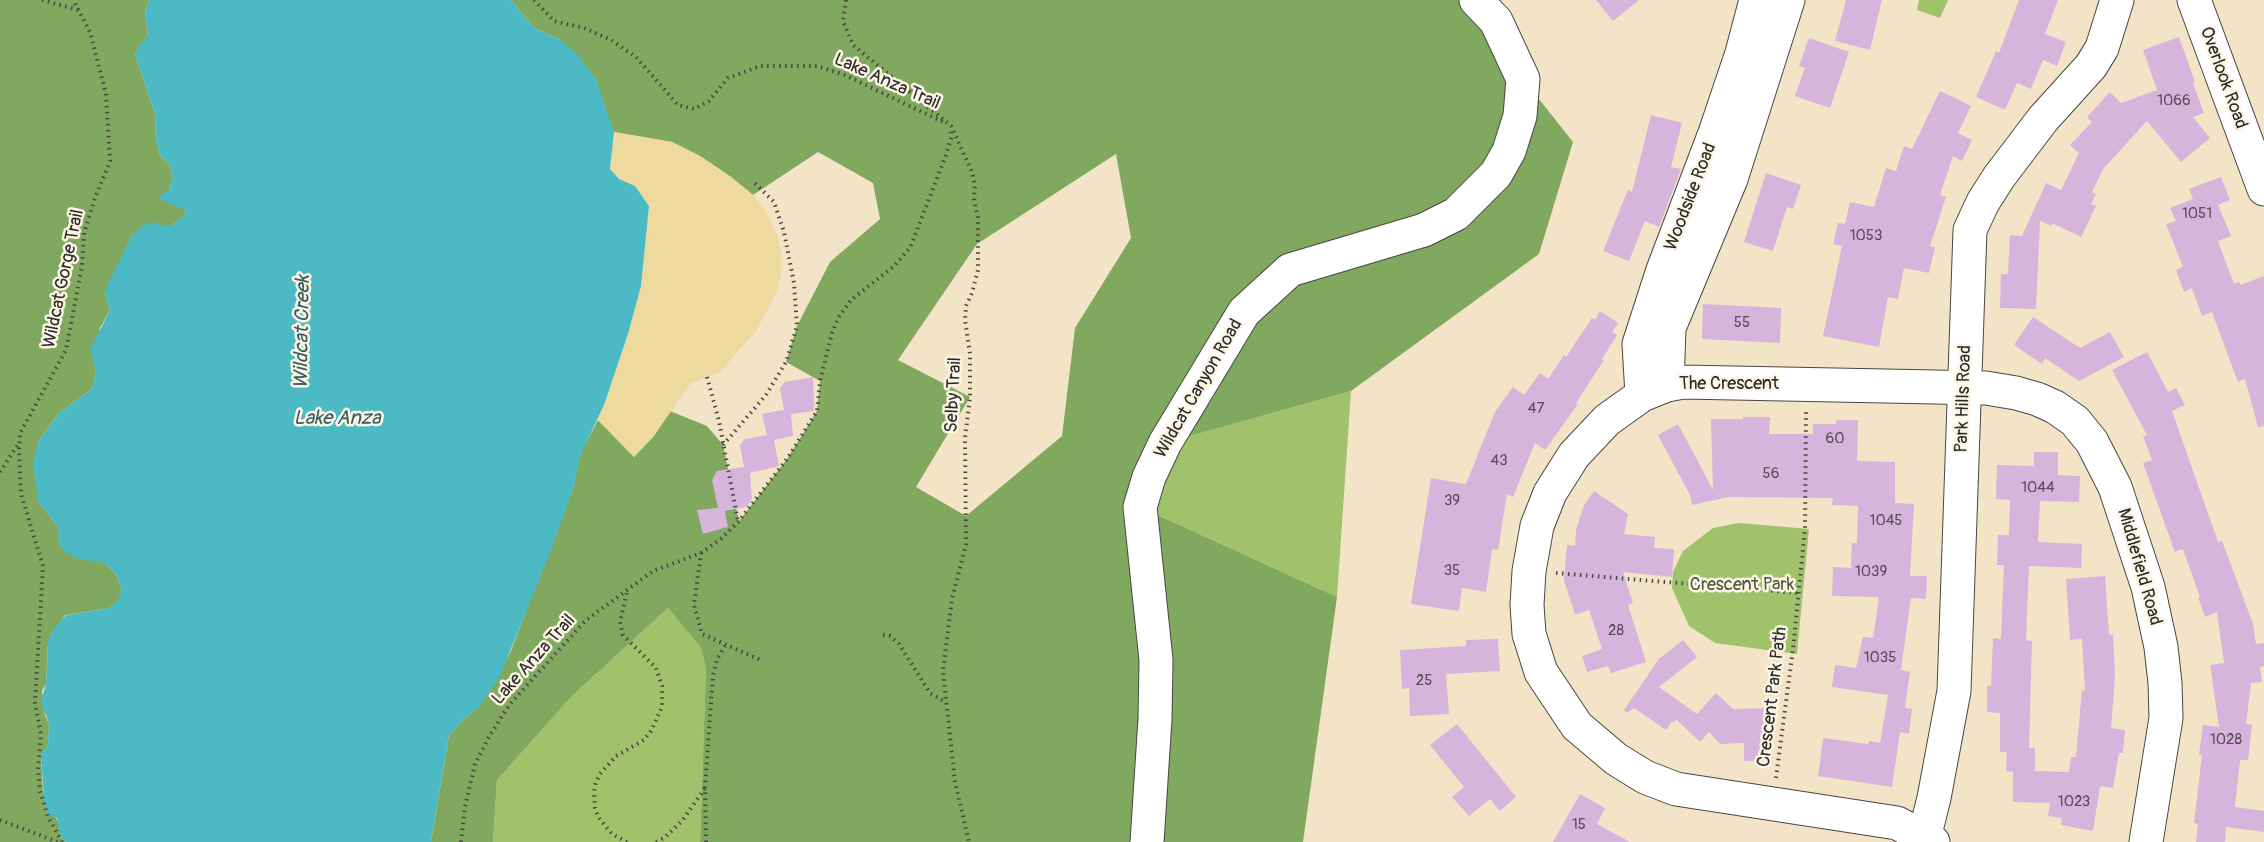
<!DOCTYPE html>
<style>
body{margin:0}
canvas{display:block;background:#f3e4c7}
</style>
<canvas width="2264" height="842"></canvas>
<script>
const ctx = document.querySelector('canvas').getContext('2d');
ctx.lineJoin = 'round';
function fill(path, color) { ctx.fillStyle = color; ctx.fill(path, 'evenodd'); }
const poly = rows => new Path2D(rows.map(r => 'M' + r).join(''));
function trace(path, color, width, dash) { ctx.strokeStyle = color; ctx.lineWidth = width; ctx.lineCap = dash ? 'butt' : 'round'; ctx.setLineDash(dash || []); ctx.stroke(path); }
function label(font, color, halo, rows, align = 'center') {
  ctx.font = font + ' Pangolin,sans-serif'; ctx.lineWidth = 5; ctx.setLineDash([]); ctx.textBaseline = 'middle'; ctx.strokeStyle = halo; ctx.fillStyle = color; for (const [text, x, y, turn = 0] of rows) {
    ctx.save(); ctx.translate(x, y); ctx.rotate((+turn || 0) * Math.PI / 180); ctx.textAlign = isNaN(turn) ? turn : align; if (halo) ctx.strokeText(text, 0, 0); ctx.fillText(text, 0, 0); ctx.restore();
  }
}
fill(poly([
 [1919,0,1948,0,1940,18,1917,10],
 [1351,391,1337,597,1140,507,1165,443],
 [1739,523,1809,529,1797,654,1715,643,1689,626,1672,588,1673,572,1683,551,1713,528],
 [668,608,701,648,706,669,700,842,493,842,497,780,572,696]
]), '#a0c26b');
fill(poly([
 [0,0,150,0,145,11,148,38,135,54,155,113,156,139,160,155,170,165,173,177,169,190,185,210,186,214,171,226,162,226,132,235,105,293,110,310,100,328,94,360,96,372,92,389,59,413,38,442,38,501,58,527,98,561,105,563,116,574,122,589,118,602,106,609,65,615,48,643,46,684,42,691,45,715,49,724,48,745,41,756,43,792,59,824,61,837,66,842,0,842],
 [511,0,1476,0,1523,79,1573,142,1539,254,1351,391,1165,443,1140,507,1337,597,1303,842,700,842,706,669,701,648,668,608,572,696,497,780,493,842,431,842,449,735,465,718,479,707,510,653,574,486,579,456,598,420,634,457,653,437,670,411,707,426,723,445,739,521,787,459,817,411,820,381,786,362,797,326,830,262,880,219,873,183,818,152,753,195,731,177,700,156,672,142,614,132,604,106,559,39,534,28],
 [1116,154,1131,238,1075,328,1062,436,966,516,916,487,970,397,898,360,977,244]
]), '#80a85f');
fill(poly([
 [614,132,672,142,700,156,731,177,753,195,766,211,777,235,781,253,781,274,776,294,756,331,720,372,691,383,653,437,634,457,598,420,628,334,641,286,649,206,635,186,619,179,610,169]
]), '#eeda9e');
fill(poly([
 [150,0,511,0,534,28,559,39,577,54,596,79,614,132,610,169,619,179,635,186,649,206,641,286,628,334,604,405,580,456,574,486,550,553,499,678,479,707,465,718,449,735,431,842,66,842,61,837,57,818,48,815,44,800,41,755,48,745,49,724,41,701,46,684,48,643,52,631,66,615,106,609,117,602,122,589,116,574,105,563,79,559,65,552,59,544,58,527,38,501,33,463,38,442,59,413,92,389,96,372,90,350,110,310,105,293,108,284,132,235,144,225,155,222,162,226,171,226,186,214,185,210,159,199,162,194,169,190,173,177,170,165,160,155,156,139,155,113,135,54,143,40,148,38,145,11]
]), '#4cbac5');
fill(poly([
 [1596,0,1639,0,1613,21],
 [1846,0,1882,0,1870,50,1835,41],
 [2019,0,2058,0,2045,34,2066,42,2057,66,2043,60,2031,89,2017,83,2005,110,1976,97,1996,51,1999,53],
 [2179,37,2195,82,2193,83,2204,113,2193,117,2210,138,2181,162,2147,121,2103,169,2092,192,2096,194,2091,204,2096,206,2081,237,2052,223,2051,226,2040,221,2036,309,2000,308,2001,274,2008,274,2010,235,2022,236,2046,183,2061,190,2079,153,2070,145,2092,122,2087,117,2110,92,2121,103,2157,90,2143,50],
 [1809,38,1849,52,1830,108,1795,96,1805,68,1799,66],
 [1940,91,1971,106,1958,133,1972,140,1962,161,1953,156,1940,195,1946,197,1930,246,1935,247,1929,273,1904,268,1898,299,1888,297,1879,347,1823,336,1842,246,1833,244,1838,223,1845,224,1850,202,1874,207,1886,168,1896,171,1904,146,1912,149],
 [1651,115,1682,123,1671,167,1681,169,1659,227,1645,221,1629,261,1603,251,1628,190,1632,192],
 [1766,173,1801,185,1793,209,1787,207,1773,251,1744,242],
 [2221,177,2230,200,2218,205,2231,236,2218,241,2234,284,2239,282,2240,285,2264,276,2264,426,2258,427,2245,379,2238,382,2212,312,2202,316,2192,288,2184,292,2176,270,2183,267,2166,224,2176,221,2170,208,2193,199,2189,189],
 [1703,304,1781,308,1780,343,1702,339],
 [1600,311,1618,323,1612,332,1617,335,1602,359,1604,360,1576,403,1578,404,1545,450,1535,443,1513,497,1507,494,1498,550,1492,549,1486,592,1462,588,1459,611,1411,604,1431,478,1466,484,1495,412,1513,387,1524,395,1540,373,1548,379,1564,355,1566,357,1592,318,1595,320],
 [2033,317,2080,348,2110,332,2124,357,2079,381,2045,358,2042,364,2014,345],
 [2147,352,2168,392,2176,388,2185,405,2172,411,2218,542,2222,541,2253,624,2256,644,2264,643,2264,666,2260,667,2262,682,2251,683,2246,724,2252,725,2248,760,2240,760,2235,807,2264,811,2264,832,2226,827,2225,842,2196,842,2198,824,2194,823,2202,755,2199,755,2203,725,2219,727,2210,665,2224,663,2217,612,2205,617,2198,597,2200,597,2183,549,2175,552,2143,463,2152,460,2143,436,2147,435,2112,370],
 [813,377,814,411,791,414,793,436,774,440,779,466,750,473,752,498,747,507,725,511,728,527,703,534,697,510,718,508,712,480,717,471,744,467,740,445,745,439,767,435,762,414,784,410,780,388,785,382],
 [1743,417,1770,417,1769,434,1813,434,1813,424,1836,424,1836,420,1858,420,1857,461,1895,462,1895,503,1914,504,1910,576,1927,576,1926,599,1911,598,1901,670,1910,672,1905,708,1912,709,1909,734,1900,732,1892,787,1818,776,1823,738,1868,744,1869,741,1880,743,1888,695,1832,687,1835,665,1856,668,1863,637,1873,638,1879,597,1832,596,1833,567,1851,568,1852,543,1857,543,1858,506,1832,505,1833,498,1728,497,1692,505,1690,495,1658,435,1678,424,1713,490,1711,419,1743,419],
 [2034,452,2058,452,2058,475,2080,476,2079,502,2040,501,2038,542,2082,544,2081,568,2029,566,2026,640,2032,641,2029,748,2035,748,2035,771,2069,772,2071,757,2076,757,2082,690,2085,691,2082,639,2070,640,2066,579,2105,576,2109,635,2113,634,2115,676,2111,728,2125,730,2123,753,2119,753,2113,788,2100,786,2093,831,2061,825,2062,818,2048,816,2050,803,2013,802,2013,772,2006,771,2007,752,2000,752,2000,713,1987,712,1987,686,1991,686,1993,638,2001,639,2004,565,1997,565,1998,535,2009,535,2010,500,1996,499,1997,465,2034,466],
 [1594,491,1628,514,1624,534,1655,537,1654,548,1674,549,1672,577,1623,572,1633,603,1628,605,1646,662,1611,673,1608,666,1587,672,1582,656,1602,649,1589,610,1575,615,1564,580,1567,545,1575,546,1576,530,1584,505],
 [1498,639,1500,671,1446,674,1449,714,1410,716,1409,688,1402,689,1400,650,1466,646,1466,640],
 [1683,640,1697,657,1659,687,1697,714,1716,693,1733,709,1771,708,1772,742,1767,742,1767,760,1744,761,1744,743,1720,744,1709,732,1700,742,1676,719,1674,723,1672,721,1666,730,1634,708,1627,713,1624,710,1659,659],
 [1457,724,1516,797,1500,811,1490,799,1469,816,1452,797,1464,787,1430,745],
 [1580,794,1605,808,1597,824,1630,842,1553,842]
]), '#d7b4dc');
const minor = poly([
 [2194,0,2264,189],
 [1667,385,1669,328,1731,179,1788,0],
 [1642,395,1639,344,1663,270,1715,133,1742,53,1756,0],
 [1147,842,1155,719,1156,660,1140,507,1149,477,1165,443,1244,312,1290,270,1424,230,1456,214,1496,174,1509,151,1520,116,1523,79,1496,21,1476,0],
 [1923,842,1934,798,1954,691,1970,230,1983,202,1999,177,2043,119,2091,66,2102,48,2117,0],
 [1933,842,1897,823,1676,789,1645,777,1616,759,1577,726,1541,672,1529,634,1527,605,1529,571,1537,526,1550,493,1574,455,1607,420,1642,395,1667,385,1683,382,1986,388,2016,393,2037,399,2055,407,2075,421,2092,442,2115,487,2148,587,2161,647,2165,683,2166,718,2146,842]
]);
trace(minor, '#494742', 35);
trace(poly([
 [42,0,79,10],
 [534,0,554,21,584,28,611,40,636,57,678,105,694,109,709,101,728,78,760,66,817,66,845,75,943,122],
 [846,0,843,21,853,45,951,126,972,172,975,186,974,199,978,218,978,270,972,293,966,306,965,320,970,354,970,397,965,438,966,544,952,599,943,671,955,782,969,842],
 [707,377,719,421,738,521],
 [723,445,766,395,786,362,797,326,794,283,784,232,774,202,752,180],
 [0,472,19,443],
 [701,553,722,538,738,522,787,459,817,411,820,381,832,333,838,318,851,300,894,266,910,248,946,155,951,138,951,130],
 [1556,573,1799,593],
 [883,635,890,636,899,644,930,693,944,701],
 [1776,778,1793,649,1805,529,1806,412],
 [0,820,58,842],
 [62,842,48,817,40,791,38,769,41,735,35,703,43,566,21,494,19,452,20,433,66,350,82,266,84,233,95,198,110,161,106,94,90,32,73,0],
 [461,842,465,807,475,764,490,735,510,704,585,621,653,571,701,553,694,605,702,634,763,661],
 [627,842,612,834,598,817,595,808,594,791,596,782,600,774,616,756,644,740,651,731,662,707,662,686,656,668,623,635,620,622,627,592],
 [656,842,664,838,682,821,705,788],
 [706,842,705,787,713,676,717,659,725,646]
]), '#494742', 4, [1.5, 4.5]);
trace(minor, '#fff', 33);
label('15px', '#564d57', null, [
 ["1066",2174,101],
 ["1051",2197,214],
 ["1053",1866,236],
 ["55",1742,323],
 ["47",1536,409],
 ["60",1835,439],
 ["43",1499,461],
 ["56",1771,474],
 ["1044",2038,488],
 ["39",1452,501],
 ["1045",1886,521],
 ["35",1452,571],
 ["1039",1871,572],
 ["28",1616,631],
 ["1035",1880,658],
 ["25",1424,681],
 ["1028",2226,740],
 ["1023",2074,802],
 ["15",1579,825]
]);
label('18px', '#2b2b2b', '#fcf5e5', [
 ["Overlook Road",2223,78,70],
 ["Lake Anza Trail",887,82,24],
 ["Woodside Road",1691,197,-69],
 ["Wildcat Gorge Trail",64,279,-78],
 ["The Crescent",1729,384],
 ["Wildcat Canyon Road",1199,389,-60],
 ["Selby Trail",954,395,-87],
 ["Park Hills Road",1964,399,-88],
 ["Middlefield Road",2139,567,74],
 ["Lake Anza Trail",534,660,-48],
 ["Crescent Park Path",1773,697,-83]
]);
label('18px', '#4e583e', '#fcf5e5', [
 ["Crescent Park",1742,585]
]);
label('italic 20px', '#375d61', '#fcf5e5', [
 ["Wildcat Creek",303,332,-89],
 ["Lake Anza",337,419]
]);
</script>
